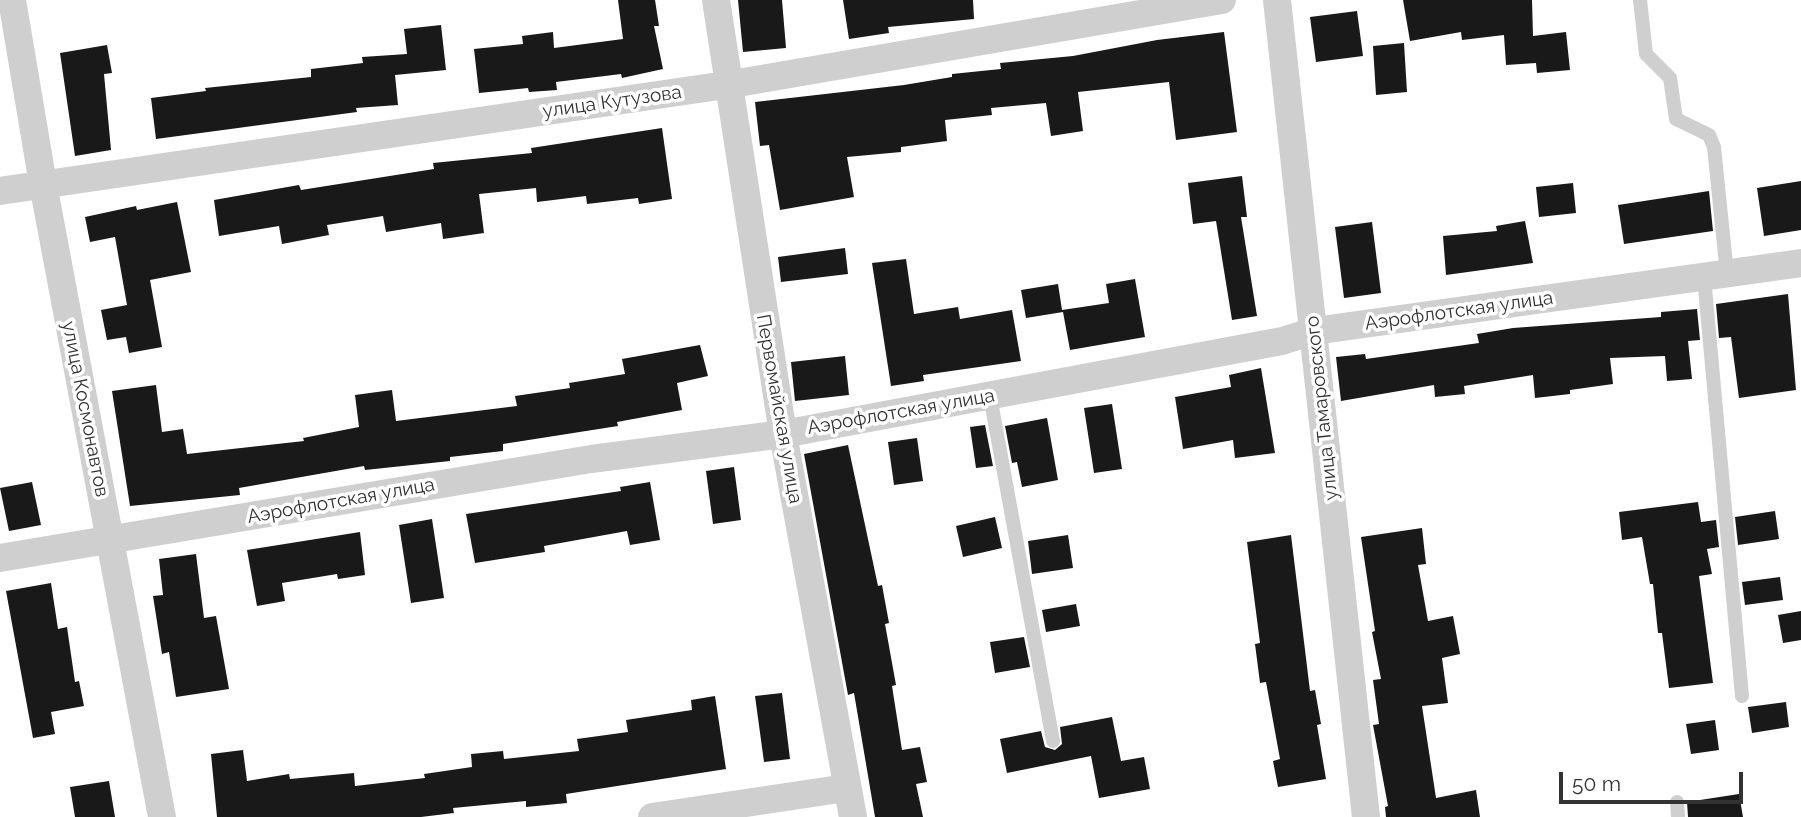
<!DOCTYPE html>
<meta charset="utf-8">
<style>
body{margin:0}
#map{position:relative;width:1801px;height:817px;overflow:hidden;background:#fff;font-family:Raleway,sans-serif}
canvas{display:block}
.scale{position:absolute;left:1559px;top:772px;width:184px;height:32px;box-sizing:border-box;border:4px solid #323232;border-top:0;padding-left:9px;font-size:21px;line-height:24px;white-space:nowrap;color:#323232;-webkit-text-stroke:5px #fff;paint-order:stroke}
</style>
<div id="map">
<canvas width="1801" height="817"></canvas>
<div class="scale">50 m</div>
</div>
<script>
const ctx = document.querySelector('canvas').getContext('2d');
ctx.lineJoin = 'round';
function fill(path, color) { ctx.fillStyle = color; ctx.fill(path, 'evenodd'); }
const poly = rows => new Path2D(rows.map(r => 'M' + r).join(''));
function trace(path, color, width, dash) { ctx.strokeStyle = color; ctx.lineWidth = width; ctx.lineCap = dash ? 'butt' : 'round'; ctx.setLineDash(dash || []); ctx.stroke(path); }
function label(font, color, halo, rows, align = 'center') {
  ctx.font = font + ' Raleway,sans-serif'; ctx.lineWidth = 7; ctx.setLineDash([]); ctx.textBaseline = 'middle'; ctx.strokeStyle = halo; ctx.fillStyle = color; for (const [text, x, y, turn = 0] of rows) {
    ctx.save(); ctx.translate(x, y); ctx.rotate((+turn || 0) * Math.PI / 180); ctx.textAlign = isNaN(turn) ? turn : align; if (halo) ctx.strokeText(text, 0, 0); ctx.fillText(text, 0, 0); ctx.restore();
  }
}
fill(poly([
 [618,0,655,0,659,26,654,26,663,69,622,78,621,74,556,82,557,90,529,92,528,88,479,93,474,49,523,44,522,36,553,32,554,48,623,39],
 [738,0,782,0,786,48,743,52],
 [843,0,973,0,974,19,888,27,889,33,849,39],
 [1403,0,1532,0,1533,36,1566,32,1570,70,1537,73,1536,63,1506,65,1504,35,1462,40,1461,32,1410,41],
 [1357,11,1363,56,1316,62,1310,17],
 [441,25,446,70,395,75,398,105,356,108,357,112,156,139,151,98,206,91,205,88,311,77,311,69,363,63,362,57,407,54,404,29],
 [1224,32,1237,132,1176,140,1169,82,1078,92,1083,131,1051,136,1046,103,991,108,992,115,945,120,947,141,901,147,901,152,847,157,854,197,780,210,769,145,760,146,755,102,904,85,952,77,952,74,1001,69,1000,63,1073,56,1157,40],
 [1404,43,1407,92,1376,95,1373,46],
 [107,45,112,73,104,74,111,150,75,156,60,53],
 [662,128,672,199,639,204,638,198,587,204,586,196,537,202,536,188,479,194,484,233,443,239,441,223,386,232,383,216,327,225,329,235,282,244,279,226,219,236,214,200,299,185,301,190,434,169,433,163,532,153,531,148],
 [1242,176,1247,217,1241,217,1257,316,1232,320,1216,221,1193,224,1188,183],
 [1801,181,1801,230,1764,236,1757,188],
 [1573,183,1576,213,1539,217,1536,187],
 [1709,191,1713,231,1624,244,1618,205],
 [177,202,191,272,150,280,162,347,129,353,126,337,107,340,101,310,127,305,115,237,90,242,85,217,136,206,137,210],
 [1525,221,1533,263,1446,275,1443,236,1497,231,1496,226],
 [1372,222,1381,293,1344,298,1335,227],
 [845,248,848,274,781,282,778,257],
 [906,259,914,314,958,307,960,319,1012,310,1021,361,923,375,924,381,891,386,872,263],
 [1135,279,1145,337,1070,350,1063,312,1026,318,1021,290,1058,284,1062,310,1109,303,1106,284],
 [1788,294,1796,390,1739,398,1731,337,1719,338,1716,304],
 [1697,309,1700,340,1688,341,1692,379,1667,381,1665,356,1610,358,1613,384,1570,390,1570,394,1535,398,1533,375,1464,386,1465,394,1435,397,1434,385,1341,401,1336,357,1365,354,1366,359,1479,343,1477,334,1513,328,1661,317,1661,312],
 [700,345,708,376,677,383,682,410,617,422,618,426,503,444,503,451,450,457,450,461,365,470,364,466,239,488,240,495,130,506,112,391,156,385,162,432,183,429,187,454,304,441,303,438,359,427,355,395,392,390,396,421,517,406,515,396,570,388,569,383,625,374,622,359],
 [845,356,849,395,795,401,791,362],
 [1261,368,1275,453,1235,458,1233,440,1183,449,1175,397,1231,387,1229,375],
 [1112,404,1122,469,1094,473,1084,408],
 [1047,418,1058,480,1022,487,1017,462,1012,463,1005,426],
 [985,425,993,466,976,468,970,427],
 [917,438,923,481,894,485,888,442],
 [848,445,878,586,882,585,889,623,885,624,896,685,892,686,902,750,920,747,927,782,916,784,923,817,875,817,854,693,848,695,804,454],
 [734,467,741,520,713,524,706,471],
 [32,482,41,525,9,531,0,488],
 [650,482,660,540,630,545,627,531,544,546,545,552,475,563,466,514,621,491,620,487],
 [1698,502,1701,522,1716,520,1719,547,1707,549,1712,574,1699,576,1713,683,1669,688,1662,633,1658,633,1653,584,1650,584,1642,537,1622,540,1619,512],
 [1775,511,1779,539,1738,545,1735,517],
 [995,517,1002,548,963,557,956,526],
 [432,519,444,598,411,603,399,525],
 [1422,528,1426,564,1418,565,1428,621,1453,616,1460,654,1442,658,1448,703,1422,706,1436,798,1476,790,1480,817,1386,817,1385,807,1388,806,1373,725,1379,724,1373,680,1381,679,1372,632,1375,631,1361,537],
 [360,532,365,575,338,579,337,574,282,583,285,601,257,606,247,550],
 [1068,535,1073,568,1032,574,1028,541],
 [1291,535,1310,691,1315,690,1321,724,1317,725,1326,779,1278,787,1273,761,1280,759,1266,682,1260,683,1255,644,1260,643,1247,542],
 [196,554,204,618,216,616,229,689,176,697,169,652,162,654,153,596,163,595,159,559],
 [1780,577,1783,600,1745,605,1742,582],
 [51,583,58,629,67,627,75,682,79,681,84,706,51,712,55,734,33,738,6,591],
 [1076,604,1080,626,1046,632,1042,610],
 [1801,611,1801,640,1783,643,1778,615],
 [1024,637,1030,667,995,673,990,642],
 [782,693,790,759,764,762,755,696],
 [715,696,726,769,566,794,567,803,526,807,526,801,453,808,454,813,421,817,217,817,211,754,243,750,247,781,289,774,290,779,354,773,355,786,425,778,424,774,472,767,471,754,503,751,504,759,579,751,577,739,628,732,626,720,692,710,691,700],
 [1786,702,1789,727,1752,733,1748,707],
 [1112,717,1121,761,1144,757,1150,789,1099,798,1091,756,1007,773,1000,739,1041,731,1045,747,1055,750,1062,744,1060,727],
 [1715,720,1719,750,1691,754,1686,724],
 [109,781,115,817,75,817,70,787],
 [1739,794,1743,817,1688,817,1687,802]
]), '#191919');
trace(poly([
 [1640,0,1646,54,1670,78,1676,119,1709,135,1714,147,1727,274],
 [1704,277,1742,696],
 [990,396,1053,741],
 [1677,802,1678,817]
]), '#cfcfcf', 14);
trace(poly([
 [12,0,43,184,162,817],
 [716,0,783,434,853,817],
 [1277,0,1366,817],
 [0,191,726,85,1222,0],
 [0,558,591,459,783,434,1282,341,1314,331,1801,263],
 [652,817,846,788]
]), '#cfcfcf', 28);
label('19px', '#323232', '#fff', [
 ["улица Кутузова",612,102,-8],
 ["Аэрофлотская улица",1459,311,-8],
 ["улица Тамаровского",1322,408,-96],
 ["улица Космонавтов",85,409,79],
 ["Первомайская улица",779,409,80],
 ["Аэрофлотская улица",901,412,-10],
 ["Аэрофлотская улица",341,501,-10]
]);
</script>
